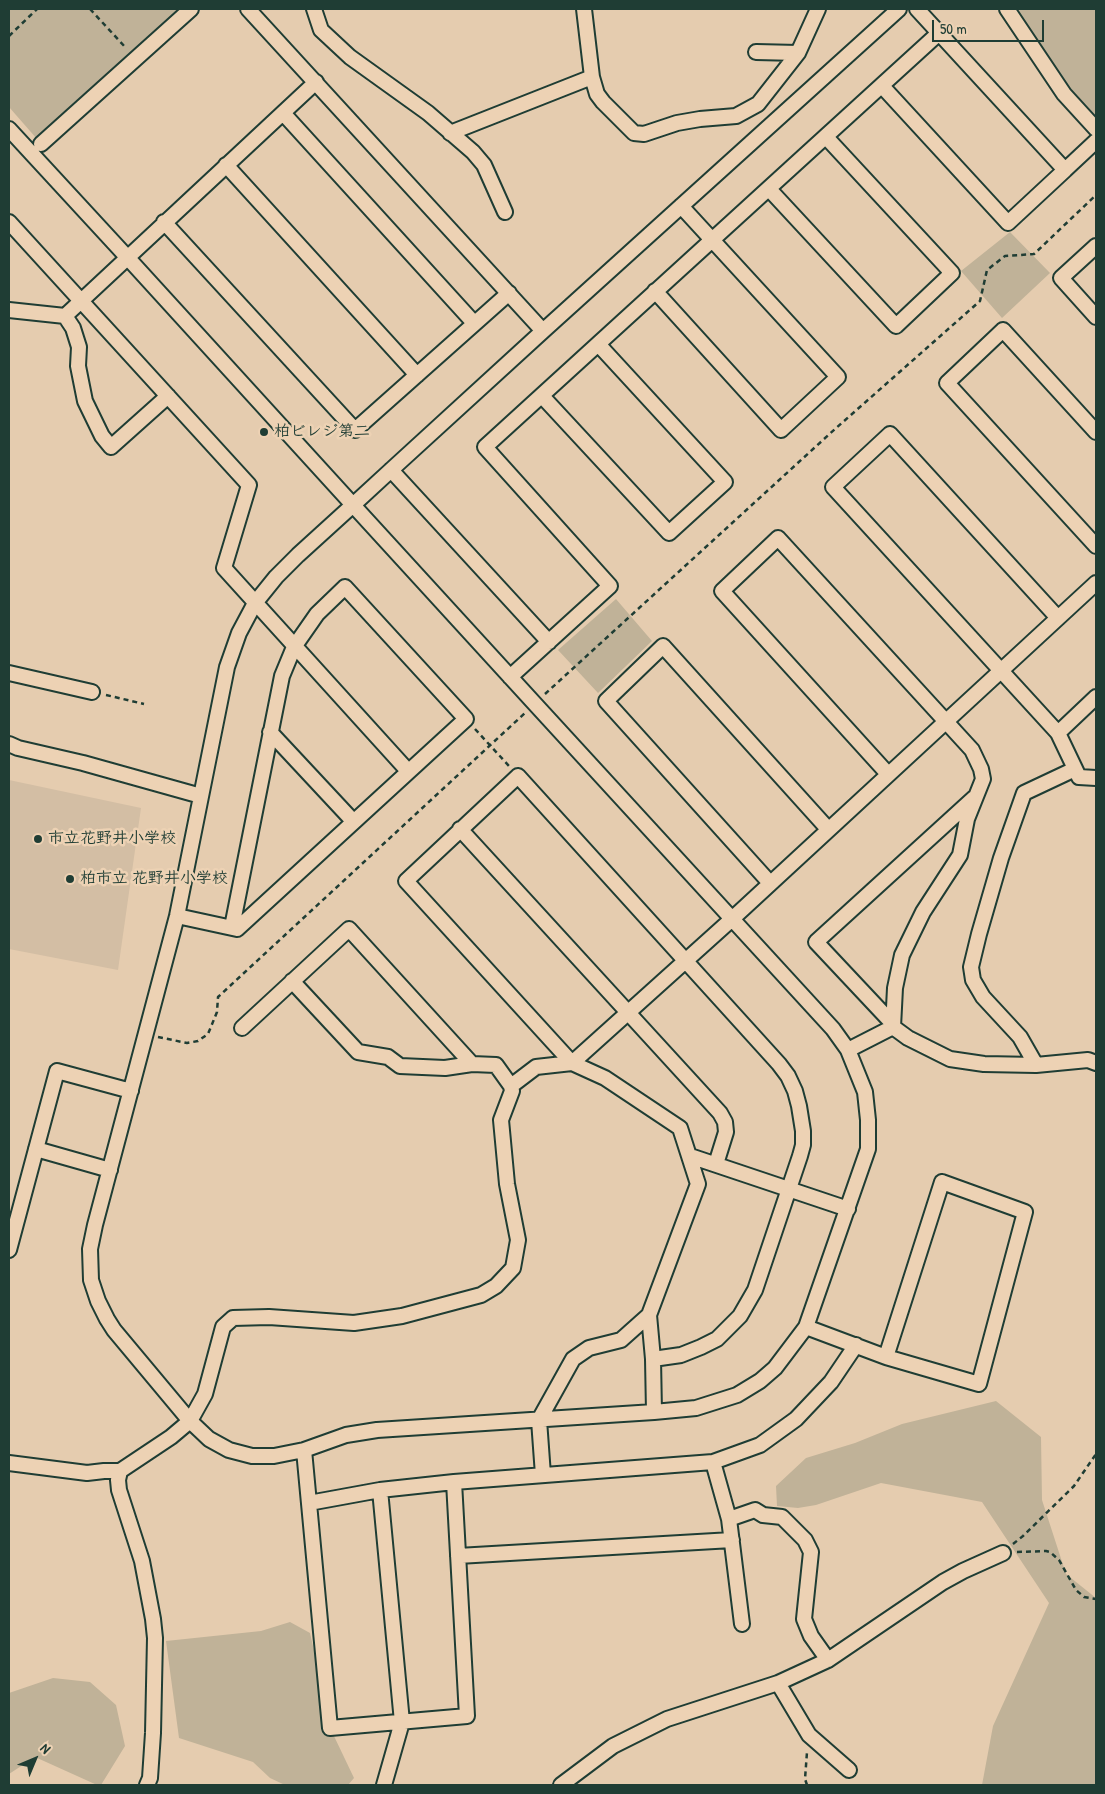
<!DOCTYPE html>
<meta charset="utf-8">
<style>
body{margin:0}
#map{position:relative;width:1105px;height:1794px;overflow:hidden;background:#e5ccaf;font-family:"Patrick Hand",sans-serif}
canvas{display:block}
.frame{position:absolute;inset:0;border:10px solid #1f3d34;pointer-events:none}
.north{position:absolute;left:10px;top:1734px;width:50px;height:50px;-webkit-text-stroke:4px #edd2b4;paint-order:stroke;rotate:45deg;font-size:14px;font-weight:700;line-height:20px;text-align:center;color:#1f3d34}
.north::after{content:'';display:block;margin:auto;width:18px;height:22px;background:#1f3d34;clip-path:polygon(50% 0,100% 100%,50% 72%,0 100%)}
.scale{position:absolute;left:932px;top:20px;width:112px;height:22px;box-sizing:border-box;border:2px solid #1f3d34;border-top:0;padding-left:6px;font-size:15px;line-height:18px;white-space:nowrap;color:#1f3d34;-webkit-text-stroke:4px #edd2b4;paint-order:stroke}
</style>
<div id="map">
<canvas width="1105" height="1794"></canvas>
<div class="frame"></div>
<div class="north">N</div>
<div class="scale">50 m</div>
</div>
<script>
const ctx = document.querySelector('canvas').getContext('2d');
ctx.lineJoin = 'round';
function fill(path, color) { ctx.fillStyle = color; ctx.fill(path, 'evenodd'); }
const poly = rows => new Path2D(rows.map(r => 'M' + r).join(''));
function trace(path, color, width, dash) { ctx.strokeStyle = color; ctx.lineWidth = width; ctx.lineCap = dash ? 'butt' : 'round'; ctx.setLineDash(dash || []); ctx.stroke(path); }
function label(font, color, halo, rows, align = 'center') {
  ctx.font = font + ' "Patrick Hand","Klee One",sans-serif'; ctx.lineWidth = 5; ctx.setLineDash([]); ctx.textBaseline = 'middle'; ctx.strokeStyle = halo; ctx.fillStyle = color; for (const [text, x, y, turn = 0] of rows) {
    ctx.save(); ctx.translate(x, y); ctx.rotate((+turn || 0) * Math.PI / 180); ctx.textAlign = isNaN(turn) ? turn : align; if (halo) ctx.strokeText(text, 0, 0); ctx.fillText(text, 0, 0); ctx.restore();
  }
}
fill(poly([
 [9,780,141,808,118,970,9,949]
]), '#d3bea4');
fill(poly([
 [9,9,181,9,37,139,9,107],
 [1016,9,1096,9,1096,118,1068,87],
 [1010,232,1050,273,1002,318,961,271],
 [616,599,652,641,598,693,558,650],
 [996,1401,1041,1437,1042,1500,1066,1574,1096,1598,1096,1785,982,1785,993,1726,1049,1603,982,1502,881,1483,816,1505,798,1508,777,1506,776,1486,806,1458,855,1443,902,1424],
 [290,1622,310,1633,333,1734,354,1778,348,1785,285,1785,270,1778,253,1762,179,1738,166,1641,261,1631],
 [53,1678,90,1682,116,1705,125,1746,101,1785,97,1785,35,1757,9,1774,9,1693]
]), '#c0b298');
const minor = poly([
 [248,9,543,331],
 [314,9,321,30,350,57,428,113,473,152,484,165,505,212],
 [584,9,592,77,597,94,603,102,634,133,644,134,677,123,700,119,736,116,758,104,798,53,818,9],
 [1007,9,1064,94,1096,129],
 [756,52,798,53],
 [882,86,1008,223,1065,170,917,9],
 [283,113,474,323],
 [9,129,127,257,353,505,535,704,833,1029,848,1050,865,1092,868,1120,868,1149,806,1327,775,1368,760,1381,737,1395,696,1408,654,1412,377,1430,346,1435,304,1450,274,1456,252,1456,229,1450,209,1439,190,1421,114,1330,107,1319,98,1301,91,1280,90,1249,95,1225,177,916,227,667,239,633,255,603,276,577,298,555,353,505,391,470,543,331,899,9],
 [450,133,592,77],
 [41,144,191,9],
 [226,165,417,375],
 [1065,170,1096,141],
 [769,189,896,326,952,273,826,137],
 [9,222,249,485,224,568,408,771],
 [164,222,355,430,509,293],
 [1096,246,1061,278,1096,317],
 [655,291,781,430,838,377,681,206],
 [9,310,65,316,316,82],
 [65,316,73,328,79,347,78,366,85,401,102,436,111,447,168,396],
 [542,396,669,533,725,482,598,344],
 [1096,432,1003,330,947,383,1096,546],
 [391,470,549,642],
 [1058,618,890,434,833,487,1058,733,1079,777,1096,778],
 [9,673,92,692],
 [510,677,610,586,485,447,939,33],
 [270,732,353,821],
 [1058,733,1096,697],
 [9,744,18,748,83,763,201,796],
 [888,774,722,591,778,538,972,750,981,769,983,779,967,819,960,855,923,912,902,955,895,988,893,1027],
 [460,829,720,1113,725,1122,726,1132,716,1164],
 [770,883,606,701,663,646,828,829],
 [177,916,237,929,466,719,345,587,317,614,294,647,282,676,232,927],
 [893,1024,816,942,974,798],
 [893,1027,908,1038,950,1059,984,1064,1036,1065,1088,1060,1096,1063],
 [242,1028,349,929,472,1064],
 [848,1050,893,1027],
 [1036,1065,1020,1037,983,997,973,980,971,967,979,934,1001,858,1024,793,1075,769],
 [511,1086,536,1067,572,1063,732,919,1096,583],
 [36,1149,110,1170],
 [690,1156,848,1209],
 [942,1182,1025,1212,979,1384,886,1357,942,1182],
 [9,1250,57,1071,131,1091],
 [806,1327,886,1357],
 [653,1359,681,1355,701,1347,717,1339,740,1316,755,1290,800,1156,803,1145,803,1131,799,1106,795,1091,788,1076,779,1064,518,776,406,881,572,1063,605,1078,680,1128,698,1184,649,1315,653,1359,654,1412],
 [304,1450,330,1728,467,1716,454,1482],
 [713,1462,729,1519,742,1624],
 [9,1463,87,1473,104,1471,120,1471],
 [543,1475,539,1420,573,1359,589,1348,621,1340,649,1315],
 [380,1490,402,1722,384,1785],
 [309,1503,380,1490,454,1482,713,1462,760,1445,796,1419,831,1382,856,1345],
 [729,1519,755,1510,763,1515,782,1517,805,1540,811,1552,804,1619,811,1636,828,1660],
 [458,1556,732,1540],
 [778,1683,809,1735,849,1770],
 [147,1785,150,1778,153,1733,155,1638,153,1619,142,1561,119,1490,118,1480,120,1471,171,1437,190,1421,205,1394,223,1327,233,1318,269,1317,354,1323,402,1316,481,1295,496,1286,513,1268,518,1240,507,1184,501,1120,512,1091,511,1086,496,1065,472,1064,445,1068,400,1066,388,1057,358,1052,292,981],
 [561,1785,613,1746,667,1719,778,1683,828,1660,943,1582,963,1571,1003,1553]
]);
trace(minor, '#1f3d34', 18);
trace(poly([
 [90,9,126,48],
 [9,36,37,9],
 [545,694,835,429,980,301,987,270,1005,256,1034,254,1096,195],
 [106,695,144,704],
 [475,729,509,766],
 [158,1037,187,1043,198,1041,208,1034,217,1012,218,997,525,713],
 [1013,1544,1023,1536,1074,1486,1096,1454],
 [1017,1552,1046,1551,1050,1552,1059,1560,1076,1590,1084,1597,1096,1599],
 [807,1785,805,1779,807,1752]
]), '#1f3d34', 2.5, [5, 4]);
trace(minor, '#edd2b4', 14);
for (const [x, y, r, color] of [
 [264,432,5,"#1f3d34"],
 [38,839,5,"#1f3d34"],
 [70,879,5,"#1f3d34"]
]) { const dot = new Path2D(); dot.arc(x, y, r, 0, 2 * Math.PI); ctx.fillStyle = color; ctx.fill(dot); trace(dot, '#edd2b4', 2); }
label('bold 16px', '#1f3d34', '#edd2b4', [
 ["柏ビレジ第二",274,432],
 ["市立花野井小学校",48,839],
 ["柏市立 花野井小学校",80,879]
], 'left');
</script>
